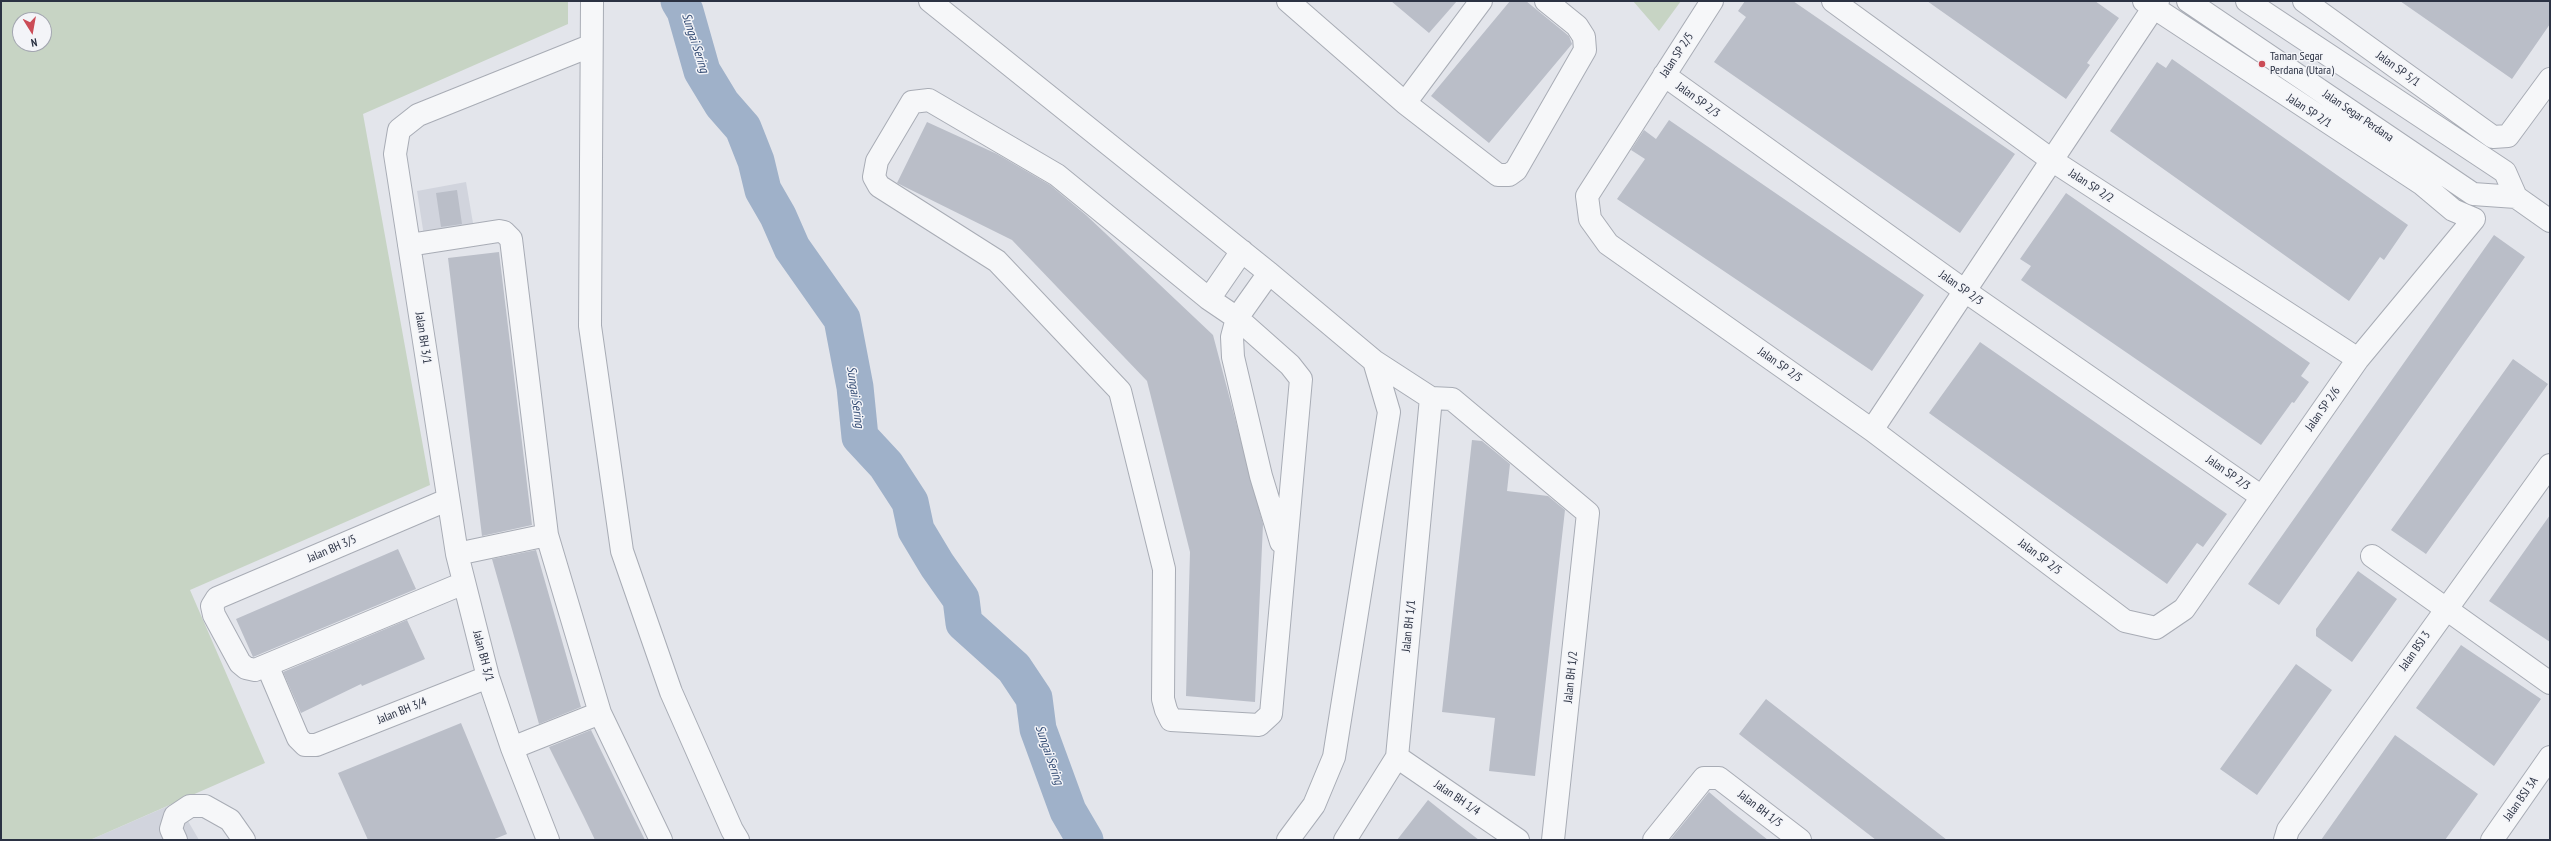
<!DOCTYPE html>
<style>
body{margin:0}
#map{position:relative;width:2551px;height:841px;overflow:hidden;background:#e3e5eb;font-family:"PT Sans Narrow",sans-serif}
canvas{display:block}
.frame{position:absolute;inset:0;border:2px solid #2b3243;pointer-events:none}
.north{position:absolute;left:12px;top:12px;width:40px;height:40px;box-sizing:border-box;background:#f3f4f8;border:1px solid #a3a6b0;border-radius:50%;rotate:169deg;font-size:11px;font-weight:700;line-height:16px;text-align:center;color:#2b3243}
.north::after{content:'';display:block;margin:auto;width:14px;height:18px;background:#cb4c57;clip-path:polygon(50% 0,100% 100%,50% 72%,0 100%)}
</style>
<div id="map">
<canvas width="2551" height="841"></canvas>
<div class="frame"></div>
<div class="north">N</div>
</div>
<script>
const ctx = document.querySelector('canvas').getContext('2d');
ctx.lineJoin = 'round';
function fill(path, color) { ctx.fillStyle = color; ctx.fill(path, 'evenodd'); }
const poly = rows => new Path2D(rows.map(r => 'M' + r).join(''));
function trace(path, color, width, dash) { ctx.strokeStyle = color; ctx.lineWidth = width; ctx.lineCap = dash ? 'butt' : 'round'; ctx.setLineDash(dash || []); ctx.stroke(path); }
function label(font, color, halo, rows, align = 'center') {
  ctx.font = font + ' "PT Sans Narrow",sans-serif'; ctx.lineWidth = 3; ctx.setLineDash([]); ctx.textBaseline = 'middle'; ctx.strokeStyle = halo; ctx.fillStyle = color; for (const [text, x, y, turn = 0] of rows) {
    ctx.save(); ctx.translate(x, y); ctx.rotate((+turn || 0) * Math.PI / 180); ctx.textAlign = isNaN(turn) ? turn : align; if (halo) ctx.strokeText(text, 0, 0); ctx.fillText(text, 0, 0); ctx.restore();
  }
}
fill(poly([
 [466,182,474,229,424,236,417,191],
 [177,802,199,840,90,840]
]), '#d1d4dd');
fill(poly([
 [1,1,568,1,568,24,363,114,430,485,190,590,265,763,90,840,1,840],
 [20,20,44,20,44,44,20,44],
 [1633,1,1681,1,1659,31]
]), '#c7d4c4');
trace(poly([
 [679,1,685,11,702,71,722,104,743,128,756,161,763,190,778,216,792,248,842,319,855,387,860,437,886,465,910,502,916,530,937,565,961,599,964,623,1014,668,1034,698,1038,729,1068,811,1085,840]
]), '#9fb1c9', 37);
fill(poly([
 [1391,1,1457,1,1429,33],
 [1510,1,1526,1,1569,36,1572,44,1489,143,1431,96],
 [1745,1,1793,1,2015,154,1960,233,1714,62,1746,17,1738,11],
 [1927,1,2095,1,2119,18,2087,63,2090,65,2066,99],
 [2400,1,2550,1,2550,24,2512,79],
 [2172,59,2408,225,2384,260,2380,257,2349,301,2110,131,2157,62,2166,68],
 [1669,120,1924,295,1872,371,1617,199,1645,159,1631,150,1644,130,1656,139],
 [927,122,997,154,1050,185,1086,215,1213,335,1263,524,1255,702,1186,696,1190,552,1147,381,1012,240,897,183],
 [457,190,462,224,441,227,436,193],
 [2066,193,2310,363,2301,376,2309,382,2294,403,2292,402,2261,445,2021,280,2031,266,2020,259],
 [2494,235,2525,257,2279,605,2248,584],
 [499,252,532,525,482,536,448,258],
 [1980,342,2227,514,2203,547,2197,543,2167,584,1929,413],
 [2513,359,2548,384,2426,554,2391,530],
 [1472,440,1482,441,1510,464,1507,491,1548,496,1565,510,1535,776,1489,771,1495,718,1442,712],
 [2550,515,2550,642,2489,601],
 [398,549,416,589,253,657,236,619],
 [536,550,581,707,539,724,492,559],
 [2358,571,2397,599,2352,662,2316,636,2316,629],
 [407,620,425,659,362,686,361,684,301,713,283,672],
 [2461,645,2541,699,2494,766,2416,708],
 [2296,664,2332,690,2257,795,2220,769],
 [1766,699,1929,826,1947,840,1876,840,1753,745,1739,734],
 [461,723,507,834,492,840,368,840,338,773],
 [591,730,632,814,645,840,595,840,584,817,549,747],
 [2395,735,2478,794,2445,840,2321,840],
 [1709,792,1730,810,1768,840,1670,840],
 [1428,800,1458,824,1479,840,1397,840]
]), '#babec8');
const minor = poly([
 [592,1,590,326,622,551,671,692,732,830,738,840],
 [930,1,1269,273,1374,361,1389,412,1334,757,1314,805,1288,840],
 [1288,1,1405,103,1498,175,1509,175,1516,170,1585,50,1584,37,1577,26,1546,1],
 [1712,1,1587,196,1590,219,1608,244,1872,430,2125,621,2156,628,2184,609,2358,359,2474,219,2453,210,2422,184,2144,1],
 [1833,1,2053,161,2358,359],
 [2188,1,2473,194,2516,197,2550,221],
 [2247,1,2505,172,2516,197],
 [2304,1,2493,137,2508,136,2550,79],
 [1664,75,1965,291,2262,497],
 [929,100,1057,175,1209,299,1237,318,1290,365,1301,379,1271,714,1259,725,1171,720,1166,710,1163,699,1164,569,1120,391,997,261,879,186,874,177,877,161,912,102,929,100],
 [1405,103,1481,1],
 [409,245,499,231,504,232,511,239,547,535,600,713,661,840],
 [1269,273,1237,318,1232,337,1233,357,1261,476,1281,542],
 [1209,299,1242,251],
 [1374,361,1431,398,1452,399,1588,513,1553,840],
 [1872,430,2158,1],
 [447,500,217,598,212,606,214,615,240,663,246,668,255,670,464,583],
 [457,554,547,535],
 [2372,556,2550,683],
 [267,665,298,738,305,745,316,745,488,677],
 [512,748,600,713],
 [1397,757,1518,840],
 [176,840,171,829,175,816,190,806,205,806,230,820,244,840],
 [548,840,512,748,488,677,457,554,395,154,399,130,418,115,590,46],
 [1345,840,1397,757,1431,398],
 [1654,840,1704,778,1719,778,1800,840],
 [2285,840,2288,830,2550,465],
 [2492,840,2550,757]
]);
trace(minor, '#a8acb5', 24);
trace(minor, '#f6f7f9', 22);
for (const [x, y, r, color] of [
 [2262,64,4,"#cb4c57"]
]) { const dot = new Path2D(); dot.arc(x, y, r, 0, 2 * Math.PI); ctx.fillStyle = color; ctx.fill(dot); trace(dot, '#f3f4f8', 1.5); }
label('12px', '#2b3243', '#f3f4f8', [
 ["Jalan SP 2/5",1677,55,-57],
 ["Jalan SP 5/1",2398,69,36],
 ["Jalan SP 2/3",1698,100,36],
 ["Jalan SP 2/1",2309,111,33],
 ["Jalan Segar Perdana",2358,116,34],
 ["Jalan SP 2/2",2091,186,33],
 ["Jalan SP 2/3",1961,288,35],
 ["Jalan BH 3/1",423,338,81],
 ["Jalan SP 2/5",1780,365,35],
 ["Jalan SP 2/6",2323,409,-55],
 ["Jalan SP 2/3",2228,473,35],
 ["Jalan BH 3/5",332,549,-23],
 ["Jalan SP 2/5",2040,557,37],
 ["Jalan BH 1/1",1409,626,-84],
 ["Jalan BSJ 3",2415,651,-55],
 ["Jalan BH 3/1",483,656,75],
 ["Jalan BH 1/2",1571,677,-84],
 ["Jalan BH 3/4",402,711,-22],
 ["Jalan BH 1/4",1457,798,34],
 ["Jalan BSJ 3A",2521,799,-55],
 ["Jalan BH 1/5",1760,809,37]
]);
label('12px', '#2b3243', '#f3f4f8', [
 ["Taman Segar",2270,57],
 ["Perdana (Utara)",2270,71]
], 'left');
label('italic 13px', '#364e76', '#f3f4f8', [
 ["Sungai Sering",695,43,72],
 ["Sungai Sering",855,397,82],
 ["Sungai Sering",1049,755,71]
]);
</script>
